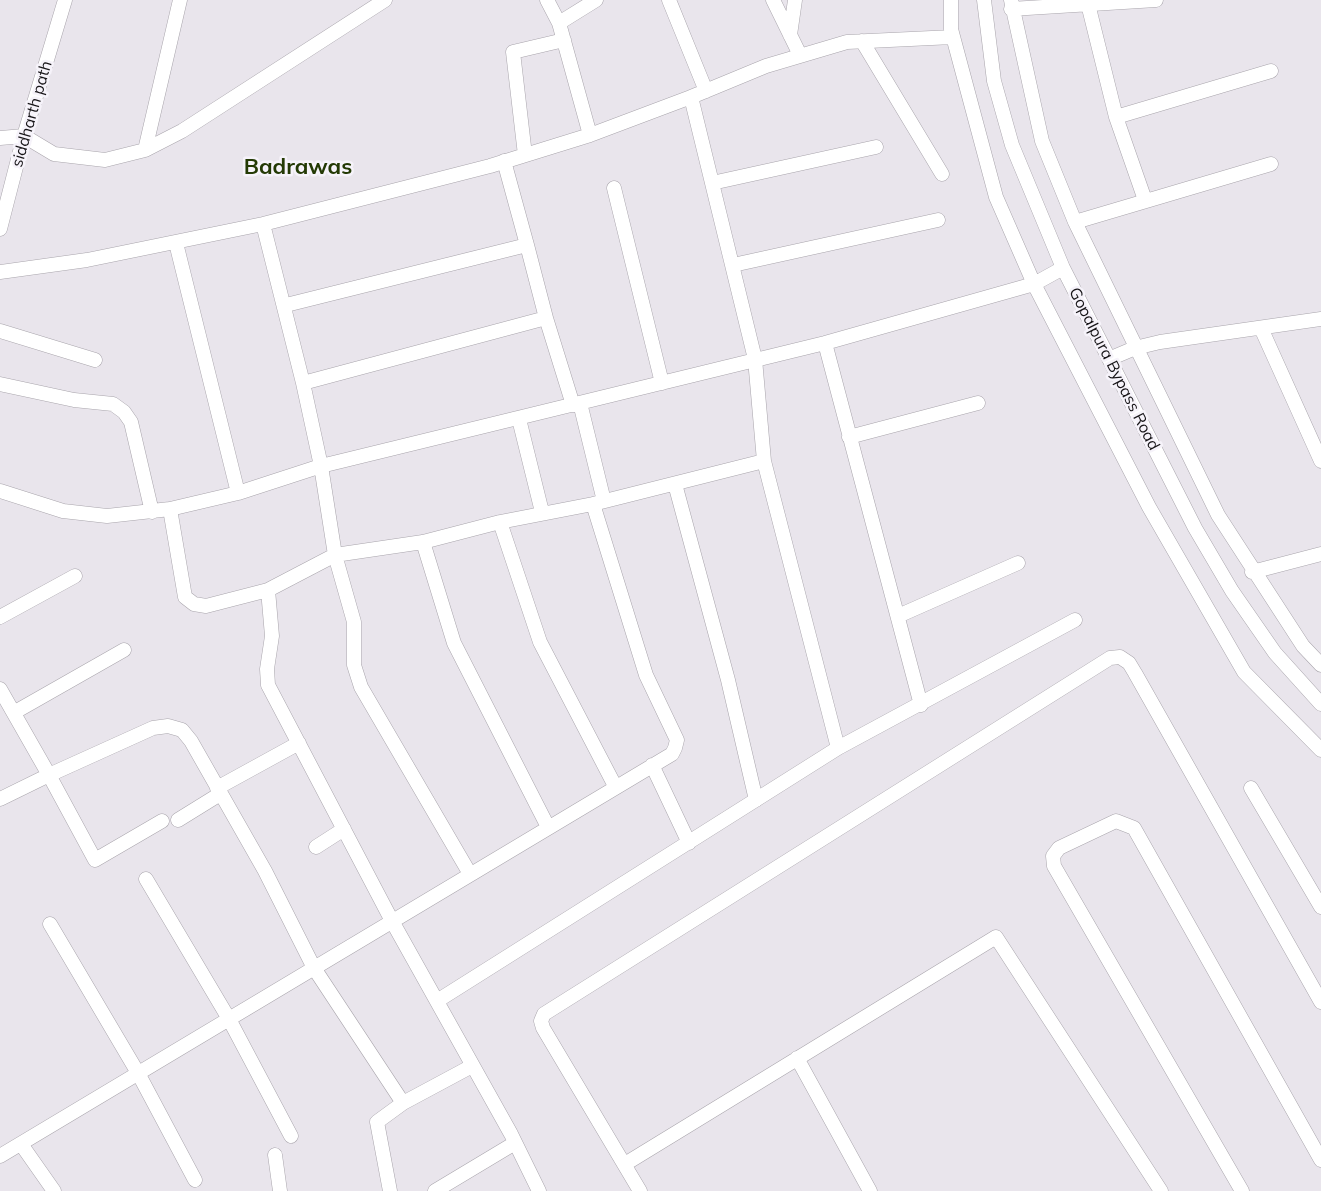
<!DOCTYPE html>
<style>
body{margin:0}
canvas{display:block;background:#e9e5ec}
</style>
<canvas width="1321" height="1191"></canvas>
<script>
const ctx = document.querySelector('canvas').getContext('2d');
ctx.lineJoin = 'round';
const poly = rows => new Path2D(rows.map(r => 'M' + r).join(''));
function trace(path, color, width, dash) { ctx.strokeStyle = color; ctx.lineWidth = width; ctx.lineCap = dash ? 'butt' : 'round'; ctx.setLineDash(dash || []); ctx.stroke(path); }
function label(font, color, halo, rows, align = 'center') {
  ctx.font = font + ' Mulish,sans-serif'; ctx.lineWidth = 5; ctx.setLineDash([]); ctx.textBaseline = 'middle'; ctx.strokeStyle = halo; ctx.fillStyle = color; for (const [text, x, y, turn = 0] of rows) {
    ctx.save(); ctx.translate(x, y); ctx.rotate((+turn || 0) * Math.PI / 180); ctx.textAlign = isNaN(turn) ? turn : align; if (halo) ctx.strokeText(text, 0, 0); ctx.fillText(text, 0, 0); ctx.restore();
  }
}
const minor = poly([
 [547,0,559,23],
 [669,0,706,91],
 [773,0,800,55],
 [951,0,951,29,996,197,1034,284,1149,507,1244,672,1321,750],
 [984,0,994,81,1012,145,1063,268,1195,528,1232,591,1275,653,1321,704],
 [1011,0,1042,141,1075,222,1218,515,1303,646,1321,665],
 [1088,4,1116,117,1145,200],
 [1011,9,1156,0],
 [790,35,795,0],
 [862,41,942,174],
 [691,97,766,66,847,42,953,37],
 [1116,117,1271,71],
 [590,135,559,23,596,0],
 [0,138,24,136,54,154,105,160,145,150,182,131,385,0],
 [145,150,180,0],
 [525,155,513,52,564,40],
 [504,161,527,245],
 [712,183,876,147],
 [614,188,662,383],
 [1075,222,1271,164],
 [263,224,303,383,321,466,335,555,354,622,354,665,361,687,470,874],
 [0,229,24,136,65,0],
 [176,243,238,493],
 [733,265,938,220],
 [0,272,87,260,263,224,490,166,590,135,691,97,755,359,764,461],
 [286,305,527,245,546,318],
 [1261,328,1321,461],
 [0,331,95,360],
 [825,343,921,705],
 [1109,359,1135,348,1160,342,1321,319],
 [303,383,546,318,573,405],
 [0,384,74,400,113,404,124,412,131,422,152,512],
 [580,403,604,501],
 [519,419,542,512],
 [849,437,978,403],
 [675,484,728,680,756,800],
 [0,491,63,511,107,516,170,509,238,493,321,466,825,343,1034,284,1063,268],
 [593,504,764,461,838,748],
 [500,522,540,642,615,786],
 [423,542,454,643,548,827],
 [1252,572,1321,554],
 [268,590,272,636,267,669,268,685,392,921,511,1134,539,1191],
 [898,616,1018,563],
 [0,617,75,576],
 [0,689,49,775,0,799],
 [15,712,124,650],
 [652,765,689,843],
 [217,788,299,743],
 [1251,788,1321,907],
 [178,820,220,794],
 [162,821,95,860,49,775,153,728,168,726,182,730,191,741,265,871,314,968,403,1103],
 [316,847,344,829],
 [146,879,229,1019,291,1136],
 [50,924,138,1073,195,1180],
 [437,1001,838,748,1075,620],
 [797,1058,870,1191],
 [21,1144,54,1191],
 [275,1155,280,1191],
 [0,1156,672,754,675,748,677,740,646,675,593,504,500,522,423,542,335,555,268,590,206,606,194,604,185,597,170,509],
 [625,1164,996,937,1161,1191],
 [390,1191,377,1122,403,1103,472,1066],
 [435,1191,515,1143],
 [640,1191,543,1028,541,1021,544,1014,1110,658,1120,657,1129,663,1135,673,1321,1002],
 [1242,1191,1054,866,1053,856,1059,848,1116,821,1134,828,1321,1160]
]);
trace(minor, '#a9a5ac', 15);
trace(minor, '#fff', 14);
label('16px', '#161417', '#f6f3fa', [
 ["siddharth path",32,114,-74],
 ["Gopalpura Bypass Road",1114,369,63]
]);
label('bold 22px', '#243a05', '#f6f3fa', [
 ["Badrawas",298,167]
]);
</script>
